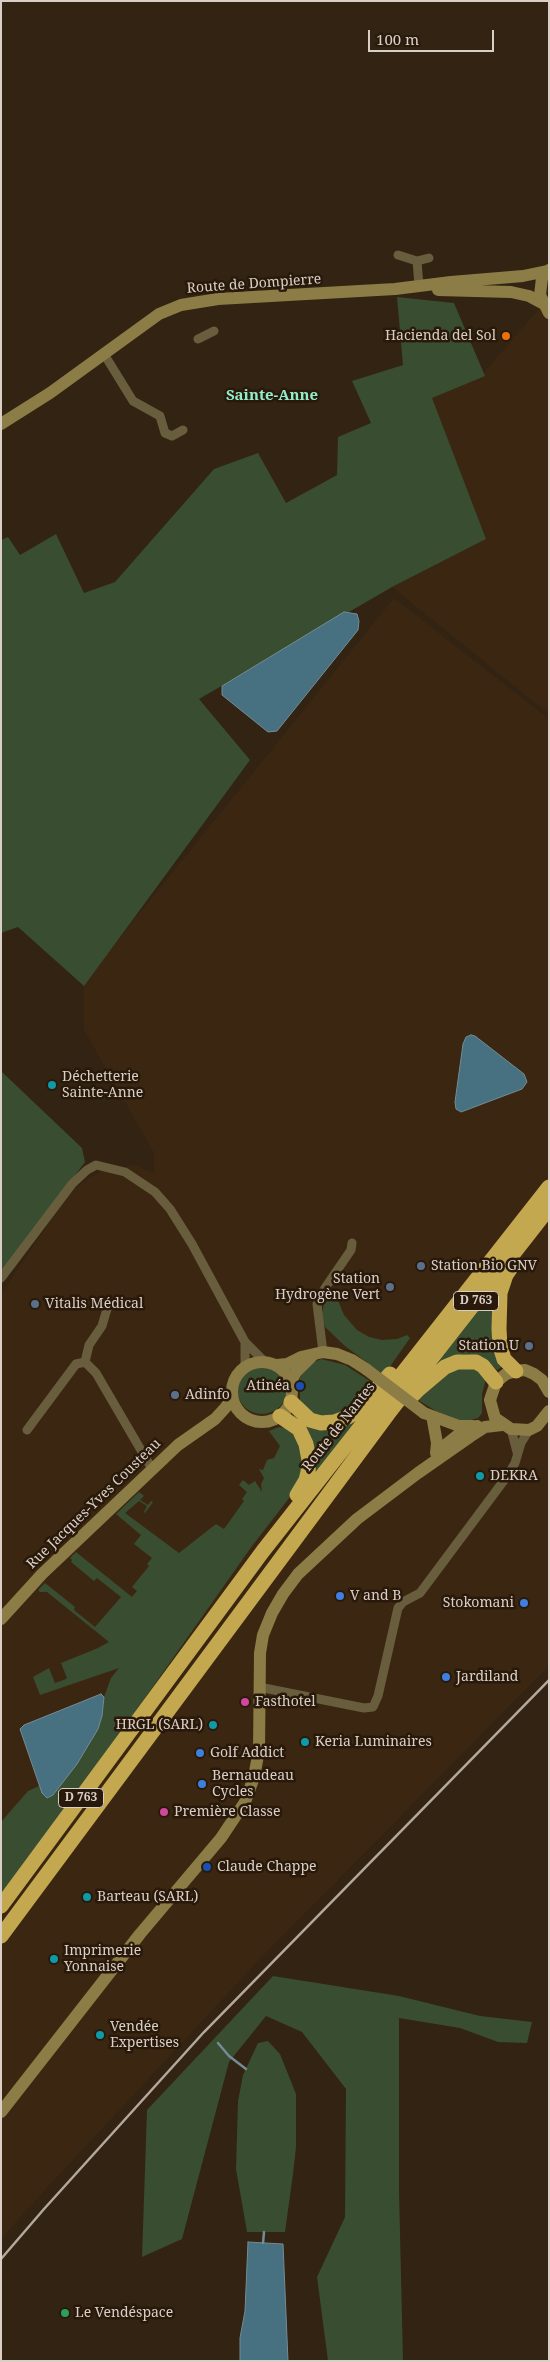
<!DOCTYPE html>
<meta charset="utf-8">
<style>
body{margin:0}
#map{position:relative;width:550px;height:2362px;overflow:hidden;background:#322313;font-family:"Noto Serif",serif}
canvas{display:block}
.frame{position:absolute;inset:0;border:2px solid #dacfc6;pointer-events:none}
.scale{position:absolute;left:368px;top:30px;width:126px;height:22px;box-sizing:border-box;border:2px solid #dacfc6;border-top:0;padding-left:6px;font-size:15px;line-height:18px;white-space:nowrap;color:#dacfc6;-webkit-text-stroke:4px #28190a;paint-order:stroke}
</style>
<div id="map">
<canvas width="550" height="2362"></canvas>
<div class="frame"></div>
<div class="scale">100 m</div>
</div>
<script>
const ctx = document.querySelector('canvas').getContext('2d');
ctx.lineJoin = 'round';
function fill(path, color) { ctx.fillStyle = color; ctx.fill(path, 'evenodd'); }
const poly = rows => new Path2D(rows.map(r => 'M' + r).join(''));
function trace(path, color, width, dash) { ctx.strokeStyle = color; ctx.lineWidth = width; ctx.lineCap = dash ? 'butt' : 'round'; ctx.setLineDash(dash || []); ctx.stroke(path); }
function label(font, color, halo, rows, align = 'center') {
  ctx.font = font + ' "Noto Serif",serif'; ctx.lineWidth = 5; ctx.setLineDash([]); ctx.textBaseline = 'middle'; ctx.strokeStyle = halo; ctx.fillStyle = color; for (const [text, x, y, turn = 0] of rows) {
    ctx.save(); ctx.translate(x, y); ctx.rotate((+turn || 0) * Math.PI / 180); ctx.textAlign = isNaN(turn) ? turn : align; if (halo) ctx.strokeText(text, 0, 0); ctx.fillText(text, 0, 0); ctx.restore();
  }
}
fill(poly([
 [549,297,549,714,392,587,486,539,431,398,480,377],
 [394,598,549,719,549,1666,259,1960,20,2217,1,2240,1,1294,70,1191,102,1170,136,1165,154,1174,154,1153,84,1030,84,982]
]), '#3b2711');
fill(poly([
 [397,297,454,303,485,376,432,398,486,539,392,587,199,699,250,760,84,986,18,927,1,933,1,540,8,537,20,555,56,534,84,593,115,582,214,469,258,453,286,503,337,475,338,437,371,423,352,381,403,365],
 [1,1071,82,1148,85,1162,1,1275],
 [332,1290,335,1293,344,1315,357,1330,369,1337,382,1340,397,1339,407,1335,410,1338,384,1375,345,1346,325,1327,322,1315,324,1303],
 [493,1290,503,1366,497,1370,485,1359,474,1355,463,1354,441,1365,436,1362],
 [321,1359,345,1365,376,1385,351,1411,319,1418,300,1406,300,1377,312,1363],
 [472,1364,486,1379,482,1394,482,1413,478,1418,463,1422,436,1411,415,1398,442,1372],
 '237 1389a25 25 0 1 1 50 0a25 25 0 1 1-50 0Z',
 [374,1398,323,1465,311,1476,292,1419,296,1414,314,1424],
 [279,1427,286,1428,296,1437,306,1463,293,1493,252,1546,123,1729,1,1894,1,1822,28,1791,39,1786,42,1793,102,1716,104,1697,111,1678,119,1668,40,1695,33,1677,49,1668,55,1683,66,1679,67,1678,61,1663,98,1648,109,1642,47,1592,40,1592,38,1590,45,1583,75,1607,74,1610,95,1627,121,1597,97,1578,94,1581,71,1562,72,1560,70,1558,76,1552,132,1597,137,1591,132,1587,149,1566,147,1564,152,1558,134,1544,141,1535,116,1514,139,1492,144,1496,140,1500,148,1505,151,1501,153,1502,145,1513,144,1512,147,1506,139,1501,125,1513,179,1553,216,1524,224,1529,244,1501,242,1499,247,1492,239,1485,243,1480,249,1485,255,1481,262,1492,261,1484,264,1478,259,1469,263,1470,267,1460,274,1458,280,1446,269,1431],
 [273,1976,399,1996,480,2016,532,2022,527,2043,498,2042,460,2028,399,2018,399,2190,403,2361,328,2361,317,2277,345,2217,346,2089,302,2032,266,2016,229,2062,182,2239,142,2257,147,2110],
 [268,2041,280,2054,296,2094,296,2147,293,2174,285,2232,247,2232,236,2169,238,2101,243,2075,258,2043]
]), '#394d31');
const water = poly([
 [344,612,357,614,359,621,358,630,277,731,268,732,222,695,222,686,227,683,344,612],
 [471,1035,475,1036,524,1074,527,1082,522,1089,461,1112,456,1109,455,1102,463,1044,466,1037,471,1035],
 [101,1694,104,1697,102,1716,98,1729,77,1764,53,1795,47,1798,42,1793,20,1729,24,1725,101,1694],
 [248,2242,283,2244,288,2361,240,2361,240,2338,245,2311,248,2242]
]);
fill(water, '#477080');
trace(water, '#738c95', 1);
trace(poly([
 [218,2043,229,2056,246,2069],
 [263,2243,264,2232]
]), '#738c95', 2.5);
trace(poly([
 [398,255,417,261,419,286],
 [417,261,429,258],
 [198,339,214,331],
 [104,354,133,401,160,416,165,433,172,436,183,430],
 [1,1278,72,1184,87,1170,96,1165,125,1172,155,1192,170,1209,192,1244,245,1342,264,1361],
 [323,1352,317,1304,325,1288,351,1250,352,1243],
 [85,1362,96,1373,152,1469],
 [85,1362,89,1345,102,1326,109,1302],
 [245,1366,245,1342],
 [511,1429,517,1452],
 [27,1430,76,1364,85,1362],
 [259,1687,364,1708,373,1707,378,1696,398,1608,403,1602,420,1593,508,1475,515,1463,521,1443,529,1430]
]), '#685d3c', 9);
trace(poly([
 [549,270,542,278,540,295,549,313],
 [438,290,511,292,529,296,542,303],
 [1,424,50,393,159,314,181,305,218,299,395,289,451,282,523,276,547,271],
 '232 1392a30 30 0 1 1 60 0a30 30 0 1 1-60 0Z',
 [277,1365,287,1364,301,1357,323,1352,337,1354,352,1360,366,1369],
 [291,1383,295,1373,313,1355],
 [549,1392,542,1380,534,1374,525,1370,516,1371,506,1374,496,1382,490,1400,495,1418,511,1429,529,1430,537,1426,549,1411],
 [424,1413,459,1426,473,1426],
 [433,1421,437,1443,436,1453],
 [438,1451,463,1431,470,1431,477,1426],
 [1,1619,42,1574,178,1445,215,1419,226,1407,232,1396],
 [1,2112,140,1934,221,1838,245,1802,254,1777,259,1750,260,1653,263,1635,272,1613,283,1594,298,1574,357,1519,418,1473,471,1436,485,1427,502,1425]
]), '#8c7c46', 12);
trace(poly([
 [512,1266,506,1275,500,1293,499,1329,500,1346,504,1359,516,1371],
 [409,1399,419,1389,445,1367,457,1362,476,1362,483,1366,496,1382],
 [291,1402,310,1420,321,1423,334,1422,348,1417,359,1410,390,1374],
 [280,1416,299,1429,306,1444,309,1460,308,1472,306,1480,297,1495],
 [1,1906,263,1551,549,1187],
 [1,1936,388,1414,549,1208]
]), '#c3a850', 15);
trace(poly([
 [1,2259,44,2209,204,2032,549,1680]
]), '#b4a89d', 2.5);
trace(poly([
 [366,1369,424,1413]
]), '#8c7c46', 12);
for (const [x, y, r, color] of [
 [506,336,5,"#e8710a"],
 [52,1085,5,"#0f9aa8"],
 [421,1266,5,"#5c6f8a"],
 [390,1287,5,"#5c6f8a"],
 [35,1304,5,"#5c6f8a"],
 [529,1346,5,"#5c6f8a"],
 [300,1386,5,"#1a4fb4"],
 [175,1395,5,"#5c6f8a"],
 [480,1476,5,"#0f9aa8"],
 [340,1596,5,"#3f7fe0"],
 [524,1603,5,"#3f7fe0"],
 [446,1677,5,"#3f7fe0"],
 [245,1702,5,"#d1479c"],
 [213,1725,5,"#0f9aa8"],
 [305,1742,5,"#0f9aa8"],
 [200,1753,5,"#3f7fe0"],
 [202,1784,5,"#3f7fe0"],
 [164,1812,5,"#d1479c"],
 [207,1867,5,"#1a4fb4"],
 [87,1897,5,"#0f9aa8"],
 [54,1959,5,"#0f9aa8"],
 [100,2035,5,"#0f9aa8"],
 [65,2313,5,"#2e9e5b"]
]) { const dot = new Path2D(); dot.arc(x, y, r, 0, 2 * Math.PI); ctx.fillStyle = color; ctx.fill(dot); trace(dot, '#28190a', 2); }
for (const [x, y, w] of [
 [476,1301,45],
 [81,1798,45]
]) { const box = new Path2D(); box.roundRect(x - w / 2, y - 9.5, w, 19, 4); ctx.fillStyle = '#28190a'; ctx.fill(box); trace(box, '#dacfc6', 1); }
label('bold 12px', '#dacfc6', null, [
 ["D 763",476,1301],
 ["D 763",81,1798]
]);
label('14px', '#dacfc6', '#28190a', [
 ["Route de Dompierre",254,284,-4],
 ["Route de Nantes",339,1427,-52],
 ["Rue Jacques-Yves Cousteau",94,1504,-44]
]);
label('14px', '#dacfc6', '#28190a', [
 ["Hacienda del Sol",496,336,"right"],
 ["Déchetterie",62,1077],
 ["Sainte-Anne",62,1093],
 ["Station Bio GNV",431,1266],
 ["Station",380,1279,"right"],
 ["Hydrogène Vert",380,1295,"right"],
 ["Vitalis Médical",45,1304],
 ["Station U",519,1346,"right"],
 ["Atinéa",290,1386,"right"],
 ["Adinfo",185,1395],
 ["DEKRA",490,1476],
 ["V and B",350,1596],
 ["Stokomani",514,1603,"right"],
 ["Jardiland",456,1677],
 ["Fasthotel",255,1702],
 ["HRGL (SARL)",203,1725,"right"],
 ["Keria Luminaires",315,1742],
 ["Golf Addict",210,1753],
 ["Bernaudeau",212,1776],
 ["Cycles",212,1792],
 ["Première Classe",174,1812],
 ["Claude Chappe",217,1867],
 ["Barteau (SARL)",97,1897],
 ["Imprimerie",64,1951],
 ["Yonnaise",64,1967],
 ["Vendée",110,2027],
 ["Expertises",110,2043],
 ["Le Vendéspace",75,2313]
], 'left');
label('bold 15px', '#92edcc', '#28190a', [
 ["Sainte-Anne",272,396]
]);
</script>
